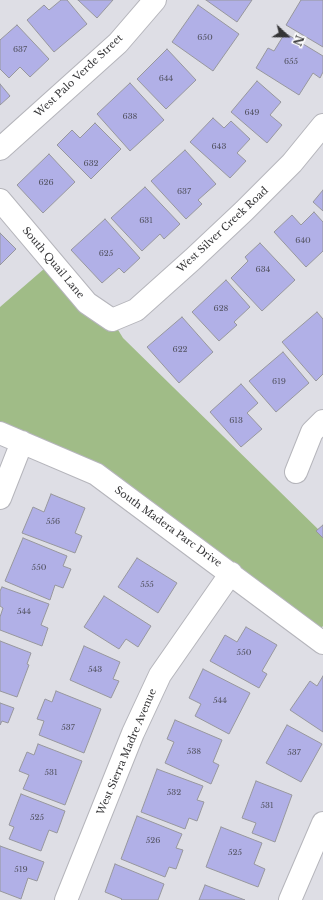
<!DOCTYPE html>
<style>
body{margin:0}
#map{position:relative;width:323px;height:900px;overflow:hidden;background:#dedee5;font-family:"Libre Baskerville",serif}
canvas{display:block}
.north{position:absolute;left:267px;top:16px;width:40px;height:40px;-webkit-text-stroke:3px #fff;paint-order:stroke;rotate:112deg;font-size:11px;font-weight:700;line-height:16px;text-align:center;color:#343436}
.north::after{content:'';display:block;margin:auto;width:14px;height:18px;background:#343436;clip-path:polygon(50% 0,100% 100%,50% 72%,0 100%)}
</style>
<div id="map">
<canvas width="323" height="900"></canvas>
<div class="north">N</div>
</div>
<script>
const ctx = document.querySelector('canvas').getContext('2d');
ctx.lineJoin = 'round';
function fill(path, color) { ctx.fillStyle = color; ctx.fill(path, 'evenodd'); }
const poly = rows => new Path2D(rows.map(r => 'M' + r).join(''));
function trace(path, color, width, dash) { ctx.strokeStyle = color; ctx.lineWidth = width; ctx.lineCap = dash ? 'butt' : 'round'; ctx.setLineDash(dash || []); ctx.stroke(path); }
function label(font, color, halo, rows, align = 'center') {
  ctx.font = font + ' "Libre Baskerville",serif'; ctx.lineWidth = 3; ctx.setLineDash([]); ctx.textBaseline = 'middle'; ctx.strokeStyle = halo; ctx.fillStyle = color; for (const [text, x, y, turn = 0] of rows) {
    ctx.save(); ctx.translate(x, y); ctx.rotate((+turn || 0) * Math.PI / 180); ctx.textAlign = isNaN(turn) ? turn : align; if (halo) ctx.strokeText(text, 0, 0); ctx.fillText(text, 0, 0); ctx.restore();
  }
}
fill(poly([
 [52,262,112,320,123,338,323,534,323,626,314,636,96,474,0,433,0,307]
]), '#a0bc87');
const building = poly([
 [61,0,67,0,87,24,54,52,27,20,44,5,49,10,61,0],
 [78,0,113,0,97,18,78,0],
 [206,0,252,0,237,22,206,0],
 [301,0,323,0,323,47,286,25,301,0],
 [198,5,239,34,213,71,172,42,198,5],
 [17,25,49,59,30,77,20,67,9,78,0,69,0,40,17,25],
 [285,33,323,56,323,72,320,78,313,73,299,95,256,68,268,48,274,51,285,33],
 [167,49,196,80,166,109,137,79,167,49],
 [257,81,281,102,270,115,282,125,267,143,231,112,257,81],
 [130,83,164,120,130,151,97,114,130,83],
 [0,84,10,96,0,105,0,84],
 [213,118,224,128,231,121,250,139,237,153,246,161,230,178,190,142,213,118],
 [95,123,121,149,91,179,57,145,72,130,80,138,95,123],
 [185,150,216,184,198,200,202,204,186,219,151,181,185,150],
 [49,154,75,182,43,213,17,185,49,154],
 [145,187,180,224,164,239,160,234,142,251,111,218,145,187],
 [323,190,323,211,313,202,323,190],
 [314,212,323,222,323,251,306,267,274,232,292,215,301,225,314,212],
 [105,219,140,258,124,273,119,268,102,283,71,250,105,219],
 [0,233,16,249,0,265,0,233],
 [260,243,295,280,262,311,231,278,248,261,245,257,260,243],
 [226,280,250,307,234,322,237,325,219,341,192,312,226,280],
 [317,312,323,319,323,374,316,381,282,342,317,312],
 [182,317,213,352,179,383,147,347,182,317],
 [283,352,309,383,276,412,249,381,283,352],
 [241,384,258,403,247,413,262,429,241,447,210,412,241,384],
 [51,494,85,508,75,533,82,536,75,553,22,533,33,507,44,512,51,494],
 [323,525,323,538,316,531,323,525],
 [23,538,67,556,63,566,71,569,63,588,55,585,50,600,5,581,23,538],
 [137,558,177,583,158,613,118,587,137,558],
 [2,587,49,604,41,625,48,628,42,646,0,630,0,617,3,608,0,606,0,591,2,587],
 [104,596,151,626,138,647,126,639,119,649,84,627,104,596],
 [246,627,277,645,262,671,267,674,259,688,210,661,225,635,237,642,246,627],
 [0,641,31,653,27,664,29,665,17,697,0,691,0,641],
 [84,646,120,662,113,679,119,681,111,698,70,680,84,646],
 [203,669,250,693,229,734,195,716,201,704,189,698,203,669],
 [323,676,323,732,290,710,310,681,317,686,323,676],
 [56,691,101,709,84,753,39,735,44,721,37,719,45,699,52,702,56,691],
 [0,703,14,708,8,723,2,721,0,725,0,703],
 [175,720,222,740,213,762,219,765,211,784,165,763,174,742,167,739,175,720],
 [287,725,322,744,301,782,266,763,287,725],
 [38,744,82,761,65,805,23,789,29,775,19,771,27,752,34,755,38,744],
 [157,769,203,786,197,800,204,802,197,821,189,818,185,829,141,812,157,769],
 [256,781,292,795,275,842,252,833,256,823,242,818,256,781],
 [21,794,65,811,57,833,49,830,41,851,9,839,14,827,9,825,21,794],
 [137,816,182,834,176,848,183,850,176,869,169,867,165,877,121,859,137,816],
 [221,827,262,843,254,864,265,869,258,887,206,867,221,827],
 [0,846,44,862,37,881,28,878,21,899,0,891,0,846],
 [115,864,164,884,158,900,121,900,122,899,105,892,115,864],
 [205,885,245,900,199,900,205,885]
]);
fill(building, '#b1b0e7');
trace(building, '#97979d', 1);
const minor = poly([
 [0,149,118,43,155,0],
 [0,200,87,303,112,320,136,310,193,259,244,211,292,163,323,125],
 [0,433,96,474,323,643],
 [296,472,312,432,323,421],
 [0,498,22,442],
 [66,900,133,733,160,675,231,573],
 [290,900,323,823]
]);
trace(minor, '#b5b5bb', 24);
trace(minor, '#fff', 22);
label('8px', '#535362', null, [
 ["650",205,38],
 ["637",20,50],
 ["655",291,62],
 ["644",166,79],
 ["649",252,113],
 ["638",130,117],
 ["643",219,147],
 ["632",91,164],
 ["626",46,183],
 ["637",184,192],
 ["631",146,221],
 ["640",303,241],
 ["625",106,254],
 ["634",263,270],
 ["628",221,309],
 ["622",180,350],
 ["619",279,382],
 ["613",236,421],
 ["556",53,522],
 ["550",39,568],
 ["555",147,585],
 ["544",24,612],
 ["550",244,653],
 ["543",95,670],
 ["544",220,701],
 ["537",68,728],
 ["538",194,752],
 ["537",294,753],
 ["531",51,773],
 ["532",174,793],
 ["531",267,806],
 ["525",37,818],
 ["526",153,841],
 ["525",235,853],
 ["519",21,870]
]);
label('10px', '#343436', '#fff', [
 ["West Palo Verde Street",79,76,-43],
 ["West Silver Creek Road",223,230,-43],
 ["South Quail Lane",53,263,50],
 ["South Madera Parc Drive",168,527,36],
 ["West Sierra Madre Avenue",127,752,-67]
]);
</script>
